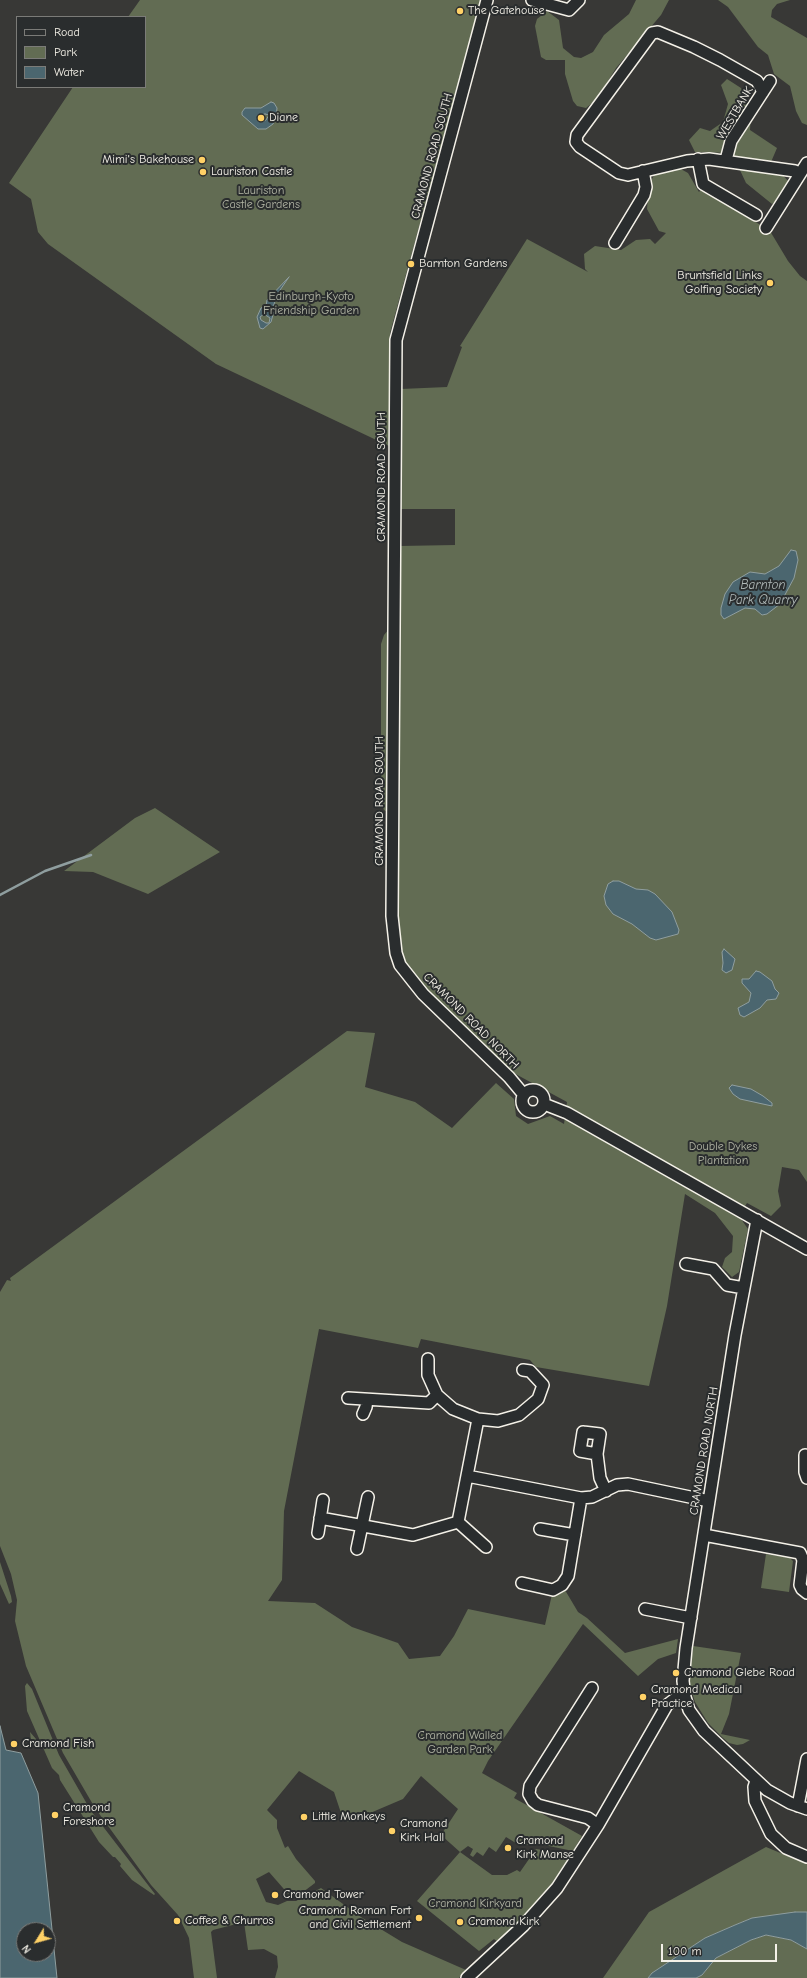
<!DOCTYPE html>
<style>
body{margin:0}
#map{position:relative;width:807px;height:1978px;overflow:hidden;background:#383836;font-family:"Comic Neue",sans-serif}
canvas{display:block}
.legend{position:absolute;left:16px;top:16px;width:130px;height:72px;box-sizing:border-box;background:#2a2d2e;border:1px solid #7b7b78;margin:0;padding:5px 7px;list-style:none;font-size:12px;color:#f4f1e8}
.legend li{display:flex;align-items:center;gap:8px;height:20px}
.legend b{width:20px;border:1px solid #7b7b78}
.north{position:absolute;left:16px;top:1922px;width:40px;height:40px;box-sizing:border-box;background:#2a2d2e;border:1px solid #7b7b78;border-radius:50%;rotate:233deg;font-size:11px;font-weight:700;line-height:16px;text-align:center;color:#f4f1e8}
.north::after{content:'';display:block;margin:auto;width:14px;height:18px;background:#ffd166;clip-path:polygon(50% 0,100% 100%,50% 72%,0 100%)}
.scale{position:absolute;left:661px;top:1944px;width:116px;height:18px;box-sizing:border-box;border:2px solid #f4f1e8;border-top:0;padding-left:5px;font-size:12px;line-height:14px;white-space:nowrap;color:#f4f1e8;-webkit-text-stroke:3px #2a2d2e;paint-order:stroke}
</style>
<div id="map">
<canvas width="807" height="1978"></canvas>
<ul class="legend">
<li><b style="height:5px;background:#2a2d2e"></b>Road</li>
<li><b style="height:11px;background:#626c53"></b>Park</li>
<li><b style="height:11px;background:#4b666f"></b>Water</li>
</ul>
<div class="north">N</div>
<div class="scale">100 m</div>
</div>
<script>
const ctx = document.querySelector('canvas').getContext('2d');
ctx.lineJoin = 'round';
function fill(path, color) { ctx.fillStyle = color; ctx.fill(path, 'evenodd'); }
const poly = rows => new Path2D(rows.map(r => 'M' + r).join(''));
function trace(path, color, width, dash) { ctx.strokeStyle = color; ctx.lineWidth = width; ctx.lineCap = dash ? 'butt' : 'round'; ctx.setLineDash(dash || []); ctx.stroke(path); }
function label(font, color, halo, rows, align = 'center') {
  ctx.font = font + ' "Comic Neue",sans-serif'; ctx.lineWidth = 4; ctx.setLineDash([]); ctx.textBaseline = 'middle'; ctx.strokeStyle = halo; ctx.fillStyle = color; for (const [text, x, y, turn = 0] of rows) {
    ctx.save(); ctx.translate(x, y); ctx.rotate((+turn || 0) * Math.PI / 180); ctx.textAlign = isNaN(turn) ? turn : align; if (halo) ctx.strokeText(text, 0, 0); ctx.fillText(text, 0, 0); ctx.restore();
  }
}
fill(poly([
 [140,0,481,0,390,333,389,446,216,364,48,244,38,232,31,199,9,183,73,87,145,87,145,17,128,17],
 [636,0,669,0,661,15,616,68,597,99,586,108,577,106,573,101,565,74,565,60,546,60,541,57,535,26,537,19,547,11,559,20,563,48,574,57,581,58,593,52,604,35,629,14],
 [718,0,790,0,777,4,772,10,771,17,807,38,807,125,802,123,796,111,790,86,774,74,768,55,758,47,728,7],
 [727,79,741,88,751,110,750,130,777,148,771,162,789,182,777,201,772,204,746,183,732,153,695,152,689,140,700,128,710,131,723,122,728,104,721,85],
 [679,168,688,173,699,192,702,188,770,231,788,261,800,276,807,281,807,1182,799,1170,782,1167,778,1191,781,1206,771,1216,747,1203,739,1216,748,1229,739,1272,732,1277,722,1267,725,1258,732,1252,733,1236,715,1213,685,1194,667,1306,649,1386,536,1367,530,1360,421,1339,418,1348,319,1329,284,1511,282,1580,268,1601,315,1603,352,1627,398,1643,409,1659,440,1656,454,1636,468,1609,545,1625,553,1590,562,1585,578,1612,587,1618,625,1653,678,1639,676,1653,658,1659,638,1676,583,1624,488,1761,482,1773,517,1793,514,1798,582,1836,573,1851,544,1845,519,1845,506,1837,496,1852,489,1847,483,1856,477,1852,473,1857,470,1855,473,1849,468,1846,460,1852,492,1875,507,1875,517,1870,520,1872,536,1849,555,1852,567,1858,567,1862,553,1886,535,1906,498,1942,494,1939,479,1951,417,1901,460,1852,441,1835,458,1809,421,1776,403,1799,349,1822,343,1819,334,1792,299,1771,267,1810,277,1820,277,1828,285,1848,288,1846,296,1859,315,1881,315,1883,303,1892,290,1896,269,1872,256,1879,266,1902,278,1905,287,1901,296,1901,321,1888,361,1917,402,1942,466,1970,459,1978,275,1978,278,1967,277,1956,264,1949,248,1950,244,1922,213,1930,211,1932,217,1978,194,1978,189,1938,178,1915,151,1885,95,1808,63,1753,26,1666,15,1621,17,1600,11,1574,0,1546,0,1292,7,1280,11,1281,10,1278,347,1031,375,1033,365,1087,415,1102,452,1128,496,1083,514,1099,516,1116,528,1124,550,1116,564,1124,567,1102,510,1071,418,980,398,953,394,816,384,810,381,803,381,644,384,635,389,629,399,546,455,545,455,509,399,509,401,389,447,387,462,347,460,346,527,239,588,272,585,269,584,254,595,246,621,250,636,240,650,239,655,244,666,233,659,231,647,209,649,185,654,175],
 [155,808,220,852,148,894,93,872,64,871,135,818],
 [766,1554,790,1558,793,1561,789,1592,761,1588],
 [0,1562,11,1596,12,1602,9,1604,0,1584],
 [693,1646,741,1653,729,1714,721,1734,750,1740,743,1744,737,1745,729,1743,723,1738,708,1723,695,1702,689,1683],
 [27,1683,32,1689,59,1755,91,1811,155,1894,154,1895,132,1880,120,1866,121,1864,115,1857,113,1857,99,1842,60,1780,59,1775,52,1768,27,1711,25,1686],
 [30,1732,36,1739,37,1748,31,1741],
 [766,1847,807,1864,807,1912,752,1918,735,1925,705,1938,652,1973,648,1978,603,1978,649,1912],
 [766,1935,791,1940,807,1949,807,1978,696,1978,702,1975,716,1958,751,1940]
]), '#626c53');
const water = poly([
 [271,102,274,103,277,108,276,118,273,124,266,129,258,129,242,115,242,112,245,108,261,108,271,102],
 [265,114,269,115,266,120,261,122,257,119,258,116,265,114],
 [289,277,278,293,273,307,274,311,271,322,263,329,260,328,257,317,261,308,266,306,267,300,289,277],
 [264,314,270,318,269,323,266,323,261,320,260,317,264,314],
 [791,550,796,551,798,560,794,578,780,604,767,614,762,615,755,609,745,608,724,619,721,615,721,608,725,594,733,582,750,572,765,574,779,566,791,550],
 [613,881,619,881,636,889,648,890,655,894,672,912,679,930,678,934,656,940,650,938,632,924,613,914,606,905,604,896,608,884,613,881],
 [724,949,735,959,732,970,726,973,722,970,723,963,722,952,724,949],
 [756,971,760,972,772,981,775,989,779,993,776,999,767,1000,760,1008,744,1017,740,1015,738,1008,749,1002,751,993,742,983,742,979,749,979,756,971],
 [732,1085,751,1089,763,1096,772,1103,772,1106,740,1099,733,1094,729,1088,732,1085],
 [0,1726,6,1750,21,1753,38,1793,57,1978,0,1978,0,1726],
 [24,1930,48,1930,48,1954,24,1954,24,1930],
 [795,1912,807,1912,807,1949,791,1940,766,1935,751,1940,716,1958,702,1975,696,1978,648,1978,652,1973,705,1938,735,1925,752,1918,795,1912]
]);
fill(water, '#4b666f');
trace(water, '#8f9e9f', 1);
trace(poly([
 [0,895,45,871,91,855]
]), '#8f9e9f', 2.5);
const minor = poly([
 [487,0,396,340,392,916,396,953,400,965,423,994,509,1077,524,1095],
 [532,0,569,10,579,0],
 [763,92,757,81,720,60,694,47,658,32,652,33,577,135,576,142,580,147,619,173,628,175,687,161,709,159,795,171,800,173],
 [698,159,703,184,756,215],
 [726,160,731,141,770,81],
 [766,228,807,163],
 [615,243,644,195,646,187,643,171],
 '522 1101a11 11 0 1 1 22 0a11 11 0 1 1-22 0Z',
 [544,1104,567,1113,807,1249],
 [757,1220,735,1335,686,1648,683,1681,685,1697,689,1710,704,1731,767,1790,790,1803,807,1809],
 [686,1264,713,1269,727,1285,744,1288],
 [428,1359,428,1375,437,1395,453,1409,478,1419,498,1421,519,1415,538,1399,543,1385,530,1371,523,1370],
 [348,1398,429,1403,437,1395],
 [363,1414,366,1407,367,1400],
 [583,1432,600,1434,597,1454,580,1451,583,1432],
 [597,1454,600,1478,606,1491],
 [805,1455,805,1472,807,1478],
 [467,1476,581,1498,592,1497,617,1485,628,1484,709,1501],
 [320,1518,413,1535,458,1522,486,1547],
 [458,1522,478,1419],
 [540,1529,575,1535],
 [318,1533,323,1500],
 [704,1535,800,1553,803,1560,800,1585,802,1589,807,1593],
 [357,1549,368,1497],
 [522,1583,553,1590,562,1585,568,1576,581,1498],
 [645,1609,691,1618],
 [592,1688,530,1786,529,1794,533,1801,538,1805,588,1818,598,1825],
 [756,1781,754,1787,755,1801,771,1834,786,1848,807,1857],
 [798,1806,807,1759],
 [467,1978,523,1926,557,1888,598,1825,667,1705,675,1699,685,1697]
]);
trace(minor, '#f4f1e8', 14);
trace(minor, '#2a2d2e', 11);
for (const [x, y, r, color] of [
 [460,11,4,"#ffd166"],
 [261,118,4,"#ffd166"],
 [202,160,4,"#ffd166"],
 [203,172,4,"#ffd166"],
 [411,264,4,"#ffd166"],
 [770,283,4,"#ffd166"],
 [676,1673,4,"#ffd166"],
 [643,1697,4,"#ffd166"],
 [14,1744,4,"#ffd166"],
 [55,1815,4,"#ffd166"],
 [304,1817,4,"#ffd166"],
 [392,1831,4,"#ffd166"],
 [508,1848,4,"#ffd166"],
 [275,1895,4,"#ffd166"],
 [419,1918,4,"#ffd166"],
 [177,1921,4,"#ffd166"],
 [460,1922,4,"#ffd166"]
]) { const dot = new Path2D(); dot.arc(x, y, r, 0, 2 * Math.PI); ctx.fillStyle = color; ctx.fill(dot); trace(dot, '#2a2d2e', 1.5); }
label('12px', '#f4f1e8', '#2a2d2e', [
 ["The Gatehouse",468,11],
 ["Diane",269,118],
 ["Mimi's Bakehouse",194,160,"right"],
 ["Lauriston Castle",211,172],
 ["Barnton Gardens",419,264],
 ["Bruntsfield Links",762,276,"right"],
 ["Golfing Society",762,290,"right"],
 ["Cramond Glebe Road",684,1673],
 ["Cramond Medical",651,1690],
 ["Practice",651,1704],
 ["Cramond Fish",22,1744],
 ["Cramond",63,1808],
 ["Foreshore",63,1822],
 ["Little Monkeys",312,1817],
 ["Cramond",400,1824],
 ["Kirk Hall",400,1838],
 ["Cramond",516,1841],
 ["Kirk Manse",516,1855],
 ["Cramond Tower",283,1895],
 ["Cramond Roman Fort",411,1911,"right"],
 ["and Civil Settlement",411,1925,"right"],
 ["Coffee & Churros",185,1921],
 ["Cramond Kirk",468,1922]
], 'left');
label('12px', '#f4f1e8', '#2a2d2e', [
 ["WESTBANK",735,113,-59],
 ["CRAMOND ROAD SOUTH",432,156,-75],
 ["CRAMOND ROAD SOUTH",382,477,-90],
 ["CRAMOND ROAD SOUTH",380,801,-90],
 ["CRAMOND ROAD NORTH",471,1021,45],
 ["CRAMOND ROAD NORTH",704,1451,-81]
]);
label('12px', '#b2b5a5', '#2a2d2e', [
 ["Lauriston",261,191],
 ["Castle Gardens",261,205],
 ["Edinburgh-Kyoto",311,297],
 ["Friendship Garden",311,311],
 ["Double Dykes",723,1147],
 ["Plantation",723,1161],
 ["Cramond Walled",460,1736],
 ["Garden Park",460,1750],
 ["Cramond Kirkyard",475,1904]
]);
label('italic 13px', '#b0b9b8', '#2a2d2e', [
 ["Barnton",763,585],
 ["Park Quarry",763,600]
]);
</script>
